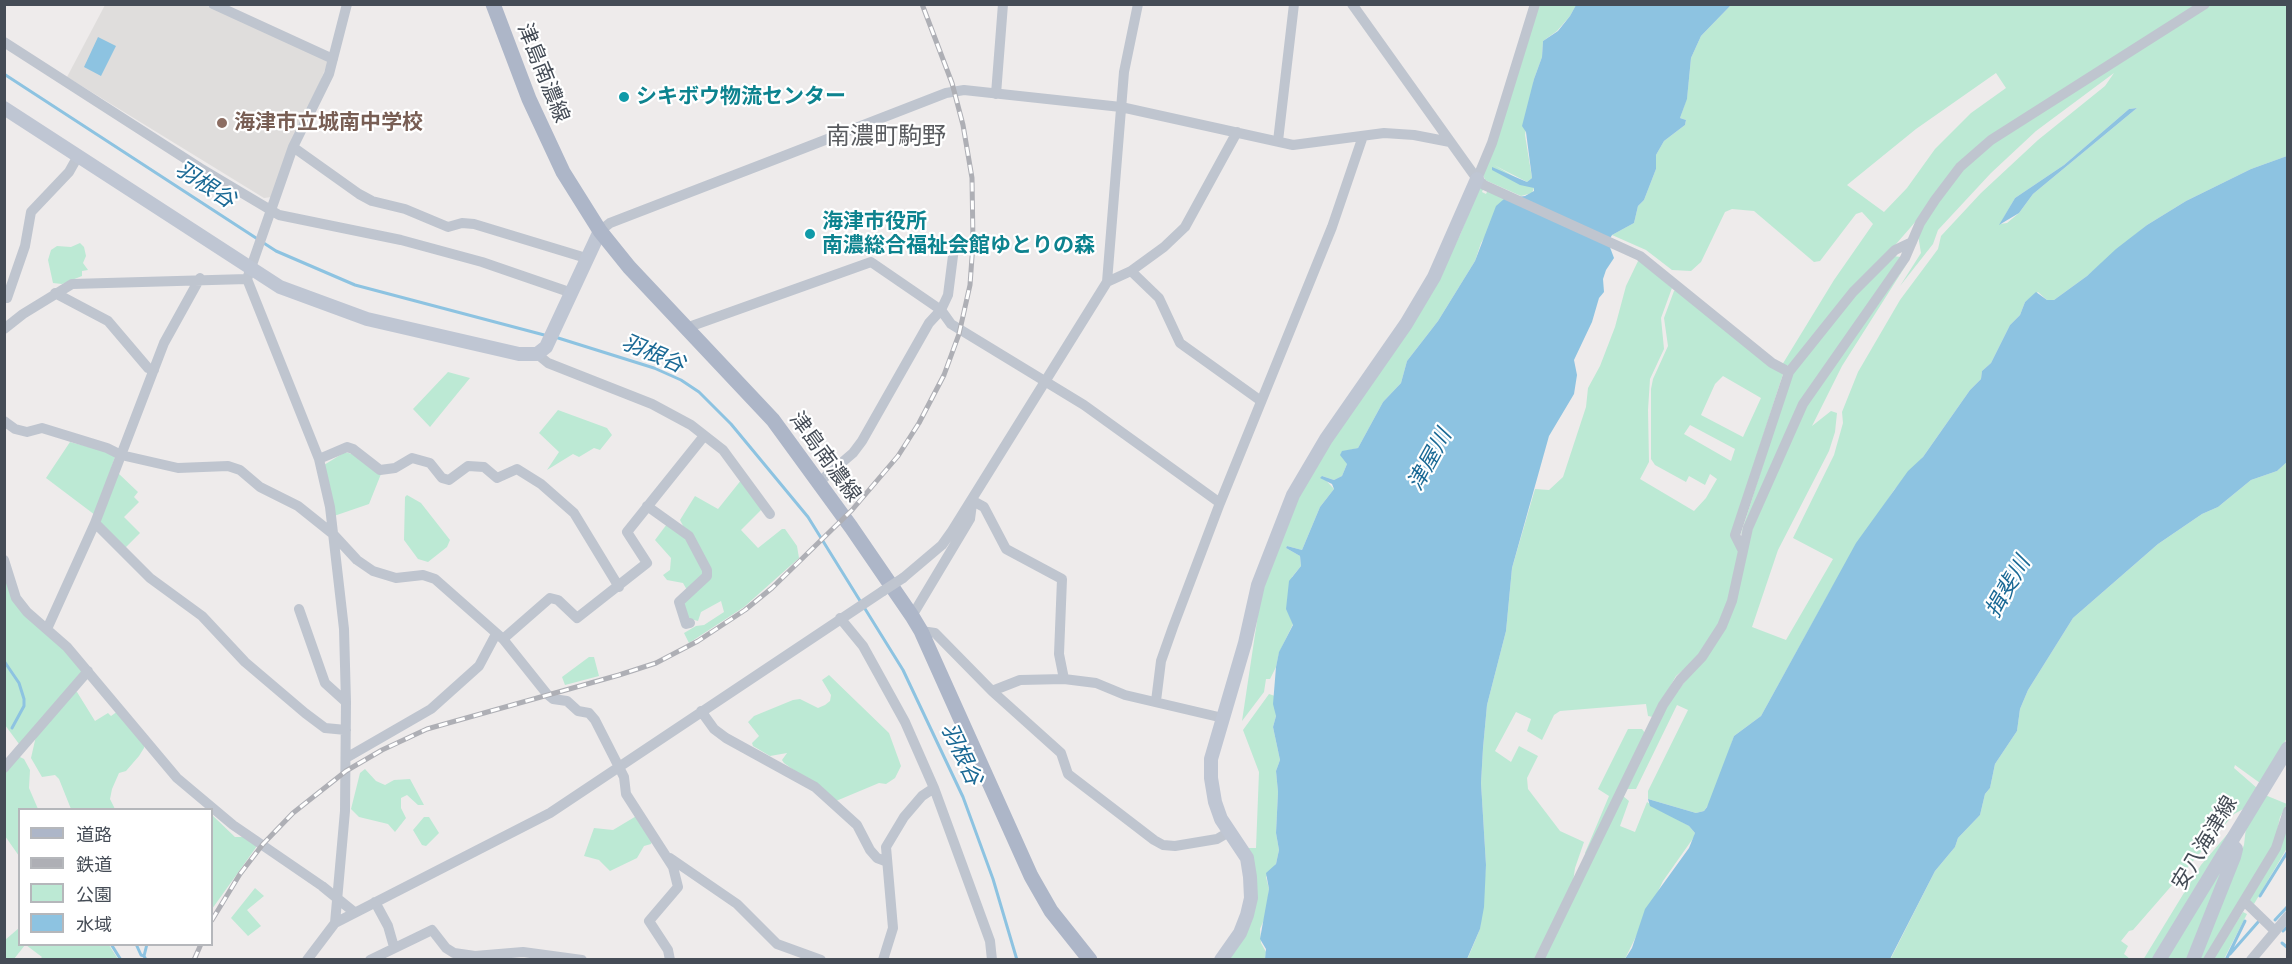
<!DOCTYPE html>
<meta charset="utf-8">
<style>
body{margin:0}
#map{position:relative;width:2292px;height:964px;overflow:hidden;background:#eeebeb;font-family:Quicksand,"Noto Sans JP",sans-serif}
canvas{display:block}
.frame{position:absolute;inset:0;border:6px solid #454c56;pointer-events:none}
.legend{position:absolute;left:18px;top:808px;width:195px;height:138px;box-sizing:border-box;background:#fff;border:2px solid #b5b7bb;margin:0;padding:8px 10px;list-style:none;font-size:18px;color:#454c56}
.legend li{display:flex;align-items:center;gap:12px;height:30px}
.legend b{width:30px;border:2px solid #b5b7bb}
</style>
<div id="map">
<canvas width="2292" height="964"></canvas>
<div class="frame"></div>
<ul class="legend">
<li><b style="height:8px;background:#adb6c8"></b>道路</li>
<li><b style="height:8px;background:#aeafb5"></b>鉄道</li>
<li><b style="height:16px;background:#bce9d4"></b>公園</li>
<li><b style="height:16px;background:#8dc3e1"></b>水域</li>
</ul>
</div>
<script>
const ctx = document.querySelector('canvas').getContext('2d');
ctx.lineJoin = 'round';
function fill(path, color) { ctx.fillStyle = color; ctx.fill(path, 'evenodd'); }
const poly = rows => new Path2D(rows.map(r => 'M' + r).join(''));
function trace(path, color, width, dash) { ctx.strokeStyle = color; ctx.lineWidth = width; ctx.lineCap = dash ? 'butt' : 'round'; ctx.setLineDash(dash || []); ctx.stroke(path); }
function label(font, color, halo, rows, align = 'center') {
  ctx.font = font + ' Quicksand,"Noto Sans JP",sans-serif'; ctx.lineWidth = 4.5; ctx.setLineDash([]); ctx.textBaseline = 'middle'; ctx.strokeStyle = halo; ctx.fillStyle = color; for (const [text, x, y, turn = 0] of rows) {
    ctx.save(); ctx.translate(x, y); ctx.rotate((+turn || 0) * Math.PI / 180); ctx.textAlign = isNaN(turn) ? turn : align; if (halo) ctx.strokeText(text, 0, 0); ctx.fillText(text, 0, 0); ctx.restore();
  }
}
fill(poly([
 [105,5,205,5,329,60,272,197,264,198,67,77]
]), '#dfdddc');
fill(poly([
 [1539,5,1576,5,1570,16,1557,31,1543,41,1542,57,1534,79,1525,135,1532,178,1527,182,1494,165,1534,188,1532,193,1521,196,1485,180,1482,171],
 [1731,5,2198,5,1990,136,1790,366,1782,365,1834,280,1873,224,1862,212,1856,214,1820,261,1814,262,1754,211,1732,209,1725,212,1701,262,1691,271,1672,270,1646,250,1612,235,1634,223,1638,206,1644,200,1656,169,1656,155,1664,141,1685,125,1686,120,1680,118,1687,98,1691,58,1701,36],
 [1996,73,2006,88,1971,113,1935,149,1907,188,1884,212,1847,185,1916,129],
 [2209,5,2287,5,2287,156,2251,169,2186,201,2147,225,2087,276,2054,300,2047,300,2038,292,2025,302,2020,315,2010,325,1991,363,1982,371,1981,379,1970,390,1923,457,1894,490,1875,520,1830,591,1761,716,1734,736,1713,798,1704,811,1696,813,1648,799,1648,791,1688,710,1677,705,1636,789,1627,789,1668,704,1724,630,1752,530,1806,406,1908,262,1842,366,1812,426,1831,411,1837,413,1835,432,1829,451,1778,550,1752,627,1786,640,1833,559,1793,538,1834,455,1843,423,1842,412,1858,372,1900,300,1938,249,1941,236,1981,193,2038,140,2105,86,2114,73,2036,131,1991,173,1938,230,1933,244,1900,286,1921,253,1918,235,1923,222,1963,168,1992,142],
 [2137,108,2033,194,2019,213,2007,223,2000,224,2015,198,2064,165,2129,109],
 [1480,185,1484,187,1482,192,1486,194,1488,190,1509,200,1481,243,1475,261,1438,321,1407,361,1401,383,1383,402,1358,448,1346,451,1347,464,1342,476,1334,480,1322,476,1334,489,1320,507,1302,550,1287,546,1286,548,1300,556,1301,566,1292,577,1288,612,1293,624,1279,653,1276,667,1270,679,1266,679,1264,692,1242,721,1262,588,1299,496,1330,442,1437,280,1460,235],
 [80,243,84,247,86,256,83,263,88,270,82,271,82,276,62,284,53,283,48,260,51,250,57,246,71,247],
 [1893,256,1901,257,1800,402,1740,537,1792,373,1854,294],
 [1639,259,1672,288,1661,318,1664,349,1650,379,1648,410,1649,462,1640,479,1694,511,1706,498,1717,479,1710,474,1705,485,1689,476,1686,482,1655,465,1651,459,1651,389,1653,379,1668,346,1664,318,1674,291,1677,289,1783,374,1734,526,1739,552,1729,600,1719,623,1700,656,1676,676,1653,717,1648,716,1646,704,1560,711,1554,715,1542,740,1527,731,1531,719,1516,712,1495,751,1511,762,1519,746,1538,756,1527,778,1528,789,1560,831,1584,842,1575,868,1573,882,1536,959,1467,960,1480,929,1486,865,1481,783,1483,748,1487,705,1506,631,1512,568,1535,489,1549,490,1563,477,1586,407,1588,388,1600,366,1615,327,1626,286],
 [1723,376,1761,398,1743,437,1701,415,1715,384],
 [1690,425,1735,449,1731,461,1684,434],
 [448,372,470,378,430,427,413,409],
 [558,410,607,428,612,435,600,450,594,448,579,457,573,454,547,470,559,452,539,433],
 [70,442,116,454,95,515,46,478],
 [345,452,352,454,381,474,369,504,334,516,324,465],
 [2287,462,2287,738,2260,783,2235,765,2234,768,2257,788,2247,807,2234,814,2133,930,2129,931,2121,941,2128,946,2124,954,2130,959,1890,960,1935,871,1955,847,1958,838,1980,815,1985,794,1990,788,1995,764,2017,731,2020,709,2028,690,2073,618,2158,544,2202,514,2218,507,2251,480,2277,471],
 [118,473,138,492,134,497,139,502,124,517,140,533,125,548,98,522],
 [742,479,763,508,741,530,758,548,782,529,785,529,797,546,799,558,744,607,689,643,684,633,696,626,704,625,724,612,721,601,701,612,698,621,687,618,684,603,710,578,680,520,695,496,718,509],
 [407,495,421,503,450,540,447,547,428,562,418,559,404,540,405,497],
 [667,524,687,539,704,573,687,590,683,583,667,580,663,575,670,570,671,558,655,540],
 [4,577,14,598,85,671,19,744,5,725],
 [589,657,594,657,599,676,565,685,562,677],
 [829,675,889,733,901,766,895,778,886,784,879,783,836,801,784,763,782,760,787,753,770,756,753,746,752,743,759,736,748,722,754,716,793,700,800,699,818,708,825,705,830,701,831,695,822,680],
 [74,692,77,692,95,721,108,713,111,716,118,711,144,741,144,748,139,756,126,771,119,773,112,789,110,799,115,809,71,809,59,779,55,775,42,777,31,758,36,736],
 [1269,694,1275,696,1276,716,1273,727,1280,760,1276,771,1278,792,1276,833,1279,850,1276,864,1266,877,1269,889,1266,915,1260,929,1261,943,1266,952,1265,959,1228,960,1243,937,1247,848,1256,848,1259,772,1243,730],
 [1628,729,1642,729,1645,733,1587,855,1585,853,1609,796,1598,789],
 [18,756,24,759,30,770,29,788,38,809,20,810,19,856,5,836,5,771],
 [365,769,376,781,385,785,394,780,410,779,424,805,418,805,407,795,401,798,401,808,406,818,395,832,388,824,359,817,351,809,360,773],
 [2265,795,2287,804,2280,817,2274,846,2204,959,2197,960,2244,845,2246,827],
 [1623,796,1629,801,1620,826,1635,832,1647,802,1689,826,1695,833,1694,837,1663,881,1625,959,1543,960],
 [212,815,235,837,246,837,257,846,212,909],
 [638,815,653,839,651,844,644,846,637,858,610,871,599,860,584,856,594,828,613,830],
 [424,817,429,817,439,833,426,846,422,845,413,830],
 [2237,823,2153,959,2143,960,2201,865],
 [2287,826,2287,848,2254,904,2249,901],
 [2231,850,2187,959,2165,959],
 [255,888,264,896,247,910,261,926,248,936,231,918],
 [2243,912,2247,914,2224,959,2212,960],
 [19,928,20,944,25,945,14,959,5,959,5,940],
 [26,945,109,945,118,959,40,959,42,957]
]), '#bce9d4');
fill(poly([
 [1576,5,1731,5,1701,36,1691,58,1687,99,1680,118,1686,120,1685,125,1664,141,1656,155,1656,169,1644,200,1638,206,1634,223,1612,235,1608,242,1614,258,1606,270,1603,279,1604,292,1599,298,1592,322,1574,360,1577,375,1574,394,1549,436,1512,568,1506,631,1487,705,1483,748,1481,783,1486,865,1484,907,1480,929,1467,959,1265,959,1266,949,1260,939,1269,889,1266,873,1276,864,1279,850,1276,833,1278,792,1276,771,1280,760,1273,727,1276,716,1273,704,1276,667,1279,652,1293,625,1286,609,1289,581,1301,566,1300,556,1286,548,1287,546,1302,550,1320,507,1334,489,1332,484,1320,478,1322,476,1334,480,1342,476,1347,464,1340,455,1342,451,1358,448,1383,402,1401,383,1407,361,1438,321,1475,261,1496,206,1504,199,1525,196,1534,191,1534,188,1520,185,1492,170,1492,167,1527,182,1532,178,1526,132,1522,126,1534,79,1542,57,1543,41,1558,31,1570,16],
 [98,37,116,46,101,76,84,67],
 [2137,108,2033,194,2019,213,1999,225,2015,198,2064,165,2129,109],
 [2287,156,2287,462,2277,471,2251,480,2218,507,2202,514,2158,544,2073,618,2028,690,2020,709,2017,731,1995,764,1990,788,1985,794,1980,815,1958,838,1955,847,1935,871,1890,959,1625,959,1632,948,1645,909,1689,848,1695,833,1689,826,1650,806,1648,799,1696,813,1704,811,1707,807,1734,736,1761,716,1856,543,1908,471,1923,457,1970,390,1981,379,1982,371,1991,363,2010,325,2020,315,2025,302,2036,292,2047,300,2054,300,2087,276,2116,249,2147,225,2186,201,2251,169]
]), '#8dc3e1');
trace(poly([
 [4,74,276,251,355,285,548,336],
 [555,337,654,368,681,380,699,392,731,424,808,517,903,670,963,797,993,879,1017,960],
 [4,661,19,683,24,699,24,706,12,728],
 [2260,896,2288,851],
 [2275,920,2288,906],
 [2283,931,2288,926],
 [2282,943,2288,948],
 [111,944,121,960],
 [136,944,141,955,144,956],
 [2230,954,2259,921],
 [146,960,144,956,147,944],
 [2226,960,2245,921]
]), '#8dc3e1', 3);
trace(poly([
 [213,4,333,59],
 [1352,4,1477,179,1484,185,1640,256,1772,363,1789,372],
 [4,42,200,168,279,215,401,240,482,262,572,293],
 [996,94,1003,4],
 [1278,141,1294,4],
 [293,147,359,194,372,201,405,209,448,227,462,223,474,224,586,258],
 [1477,179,1492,143,1535,4],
 [600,231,610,223,776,159,946,93,964,90,1121,107,1293,145,1384,133,1414,135,1450,142],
 [955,240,948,295,941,310,951,324,1084,405,1220,503],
 [1131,271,1159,298,1180,343,1261,401],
 [1107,282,1131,271,1164,247,1185,227,1237,132],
 [55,293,108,321,148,368,154,370],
 [7,298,25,246,31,212,69,172,78,156],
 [686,328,871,262,941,310,929,323,862,441,853,453,818,483],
 [4,329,23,314,72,284,247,279],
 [537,354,548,363,652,404,691,425,723,450,770,514],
 [4,421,15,429,27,432,42,428,107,448,121,455,178,468,228,466,240,470,260,487,298,506,333,534,357,560,373,571,396,578,423,575,435,579,503,639,547,694,553,699,567,701,578,711,589,713,595,720,624,777,626,794,673,867,678,887,649,921,668,950,670,960],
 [319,459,347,447,353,449,380,470,395,468,412,458,430,463,442,478,449,480,468,466,484,467,497,478,517,469,541,484,574,513,619,587],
 [973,501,984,507,1006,549,1062,579,1059,654,1064,679],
 [647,506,689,536,707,570,707,576,679,602,686,624,690,623],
 [95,523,150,578,202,616,245,662,305,713,325,728,346,730],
 [1742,549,1735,535,1789,372,1853,292,1895,250,1912,242],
 [4,560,16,598,27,612,67,647,177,778,233,825,322,886,354,912],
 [903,578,942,545,952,531,1107,282,1124,72,1138,4],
 [299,609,325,683,346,702],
 [912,616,970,519,972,504],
 [840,618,863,646,905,722,934,788,990,941,992,960],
 [47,629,95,523,164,343,200,278],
 [921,631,935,633,992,691,1020,680,1064,679,1096,683,1125,695,1223,718],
 [503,639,550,598,558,600,577,618,647,563,627,532,704,436],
 [992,691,1061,753,1068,774,1154,840,1163,845,1175,846,1217,839,1229,832],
 [1156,701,1161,661,1173,627,1220,503,1332,227,1363,136],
 [701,711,714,729,726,738,815,787,857,825,870,850,877,858,885,861],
 [346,758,431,709,479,666,496,634],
 [4,768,88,671],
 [670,858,737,904,777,944,821,960],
 [375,902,388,926,394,947],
 [2245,902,2275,931],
 [335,923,345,811,346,702,344,629,330,507,319,459,247,279,293,147,329,74,347,4],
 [307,960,335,923,550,813,883,591],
 [370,960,432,930,446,948,454,953,475,956,523,952,582,960],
 [883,960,893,928,886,847,904,817,922,796,934,788],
 [1539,960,1663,705,1680,680,1702,657,1722,626,1732,601,1748,528,1803,404,1905,258,1920,223,1935,200,1960,167,1991,140,2205,4],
 [2208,960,2276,848,2288,811],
 [2251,960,2288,916]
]), '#bfc5cf', 10);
trace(poly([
 [4,108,280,287,367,319,519,354,537,354,546,347,600,231],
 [1221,960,1240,933,1247,915,1251,898,1250,877,1247,858,1221,819,1215,802,1211,778,1211,759,1245,643,1258,585,1293,495,1326,439,1406,324,1434,277,1477,179],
 [2159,960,2288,748],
 [2193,960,2234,857,2236,849,2231,844]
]), '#bfc6d3', 14);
trace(poly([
 [493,4,529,99,563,172,600,231,629,267,773,420,851,527,912,616,921,631,1031,876,1051,911,1090,960]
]), '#adb6c8', 15);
const rail = poly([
 [212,920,240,874,263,844,293,813,346,771,382,750,427,729,619,675,656,663,698,641,745,610,772,588,852,510,898,456,919,423,944,375,959,334,970,285,973,243,972,178,963,125,952,83,922,4],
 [194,960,201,944]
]);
trace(rail, '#aeafb5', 5);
trace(rail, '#fff', 3, [9]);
trace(poly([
 [883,591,903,578]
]), '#bfc5cf', 10);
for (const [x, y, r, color] of [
 [624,97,6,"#0f9aa8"],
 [222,123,6,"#8d6e63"],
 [810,234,6,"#0f9aa8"]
]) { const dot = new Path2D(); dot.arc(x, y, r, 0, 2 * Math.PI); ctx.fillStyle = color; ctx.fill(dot); trace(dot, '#fff', 2); }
label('21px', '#454c56', '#fff', [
 ["津島南濃線",543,73,68],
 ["津島南濃線",825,457,54],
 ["安八海津線",2205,843,-59]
]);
label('bold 21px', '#0d838f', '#fff', [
 ["シキボウ物流センター",636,97],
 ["海津市役所",822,222],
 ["南濃総合福祉会館ゆとりの森",822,246]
], 'left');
label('bold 21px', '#785e54', '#fff', [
 ["海津市立城南中学校",234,123]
], 'left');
label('italic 22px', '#1a6995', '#fff', [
 ["羽根谷",205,185,33],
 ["羽根谷",653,354,23],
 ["津屋川",1430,460,-61],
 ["揖斐川",2008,587,-60],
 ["羽根谷",961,754,65]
]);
label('24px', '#595b5f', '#fff', [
 ["南濃町駒野",886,137]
]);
</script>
